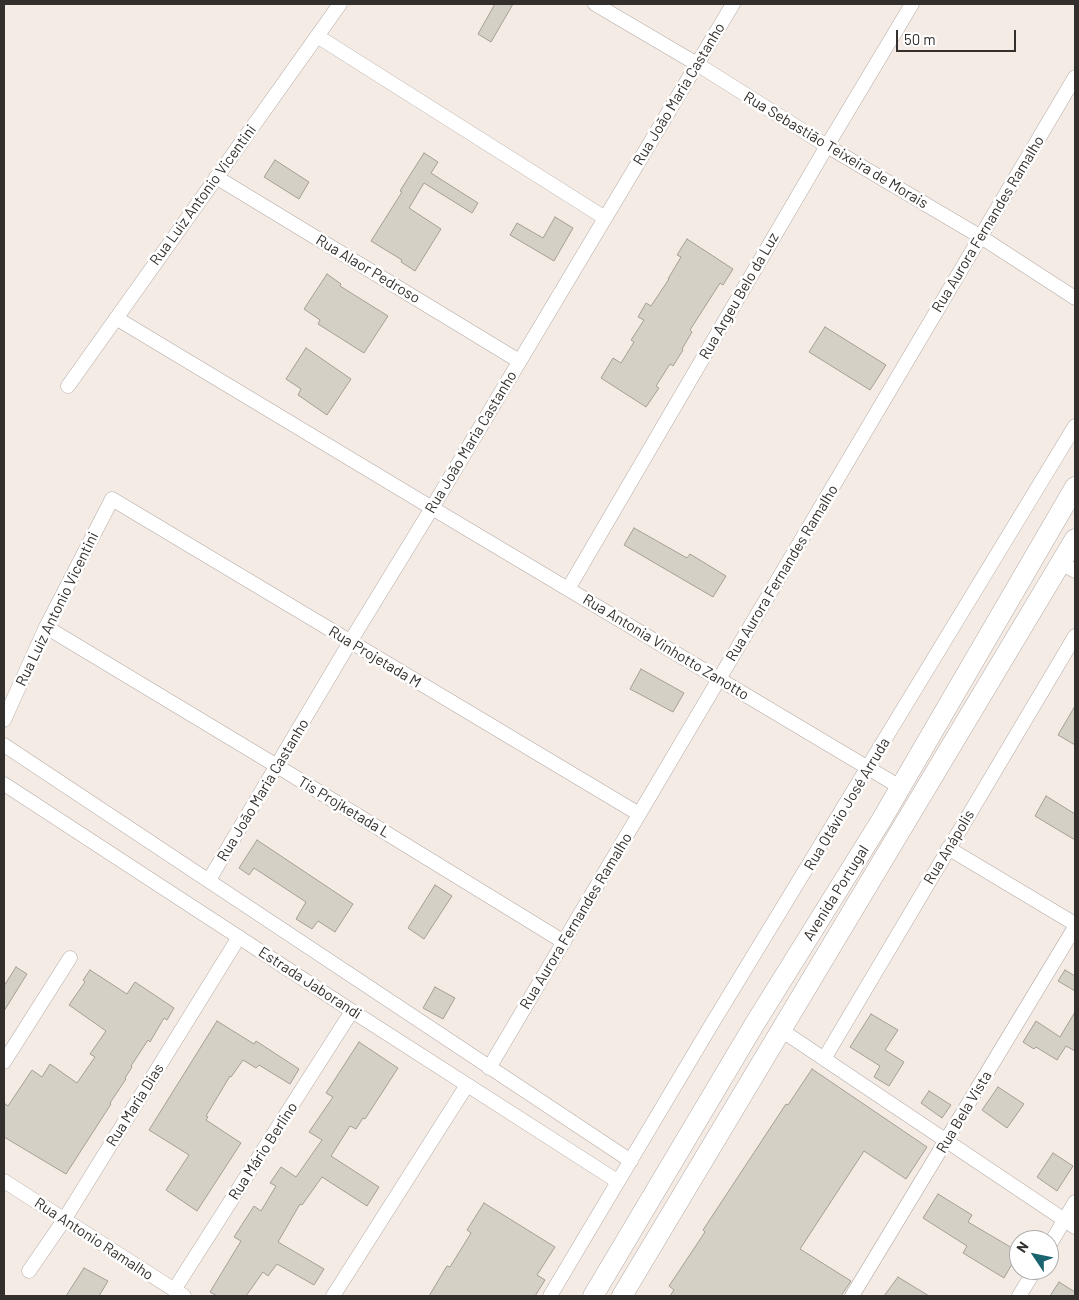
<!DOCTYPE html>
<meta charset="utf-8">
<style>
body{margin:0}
#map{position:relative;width:1079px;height:1300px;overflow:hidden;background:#f5ebe5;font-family:Barlow,sans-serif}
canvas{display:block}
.frame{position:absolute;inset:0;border:5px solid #332f2c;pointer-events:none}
.north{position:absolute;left:1009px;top:1230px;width:50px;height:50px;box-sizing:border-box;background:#fff;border:1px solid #adacab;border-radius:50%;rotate:304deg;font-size:14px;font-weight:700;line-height:20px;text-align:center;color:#332f2c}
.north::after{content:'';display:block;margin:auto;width:18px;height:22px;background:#1a6470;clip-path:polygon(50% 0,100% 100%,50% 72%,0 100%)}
.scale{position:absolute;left:896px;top:30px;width:120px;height:22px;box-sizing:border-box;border:2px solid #332f2c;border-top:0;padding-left:6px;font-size:15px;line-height:18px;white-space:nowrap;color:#332f2c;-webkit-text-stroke:4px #fff;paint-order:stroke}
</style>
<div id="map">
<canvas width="1079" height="1300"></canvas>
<div class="frame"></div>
<div class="north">N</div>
<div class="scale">50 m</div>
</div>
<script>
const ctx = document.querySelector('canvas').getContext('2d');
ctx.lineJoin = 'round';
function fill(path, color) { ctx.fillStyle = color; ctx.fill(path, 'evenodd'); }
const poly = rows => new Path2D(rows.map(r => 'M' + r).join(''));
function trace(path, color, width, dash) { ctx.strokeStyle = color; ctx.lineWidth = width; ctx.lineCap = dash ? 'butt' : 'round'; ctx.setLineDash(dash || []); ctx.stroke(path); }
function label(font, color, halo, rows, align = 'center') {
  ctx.font = font + ' Barlow,sans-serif'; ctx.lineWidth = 5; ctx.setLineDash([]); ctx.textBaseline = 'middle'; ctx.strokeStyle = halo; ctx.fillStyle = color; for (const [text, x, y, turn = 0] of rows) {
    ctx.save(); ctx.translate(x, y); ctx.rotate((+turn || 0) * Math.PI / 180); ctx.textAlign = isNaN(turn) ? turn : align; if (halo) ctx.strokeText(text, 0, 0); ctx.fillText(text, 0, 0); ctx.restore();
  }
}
const building = poly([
 [495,4,513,4,491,42,478,34,495,4],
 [424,153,438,162,431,173,478,203,472,213,424,183,409,208,441,229,415,271,401,262,402,260,371,241,402,192,400,191,424,153],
 [275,160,309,182,299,199,264,177,275,160],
 [555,217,573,228,554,261,510,235,517,223,543,238,555,217],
 [687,239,733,269,723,285,720,283,690,330,692,332,682,349,683,350,673,366,670,364,656,386,659,388,646,407,601,378,613,358,621,363,634,342,631,340,644,320,638,317,646,303,651,306,669,279,668,279,681,257,677,255,687,239],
 [327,274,341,284,340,286,388,316,364,353,318,324,320,320,304,309,327,274],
 [825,327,886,365,870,390,809,352,825,327],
 [306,348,351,379,327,415,298,395,301,389,286,379,306,348],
 [634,528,687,558,690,554,726,576,713,597,624,545,634,528],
 [641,669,684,693,673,712,630,689,641,669],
 [1075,706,1075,745,1058,735,1075,706],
 [1046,796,1075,814,1075,840,1035,816,1046,796],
 [257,840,353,904,335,932,318,921,312,929,296,919,306,902,254,868,249,875,239,868,257,840],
 [435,885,452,896,424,939,408,928,435,885],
 [16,967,27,974,4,1011,4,986,16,967],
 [90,970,127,994,135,982,174,1008,167,1020,164,1018,150,1042,148,1040,131,1066,132,1067,125,1078,126,1079,110,1103,111,1104,66,1174,4,1137,4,1103,8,1106,32,1070,42,1077,50,1064,77,1083,95,1057,90,1054,106,1031,69,1005,85,982,83,980,90,970],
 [1065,970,1075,976,1075,991,1058,981,1065,970],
 [435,987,455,998,443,1019,423,1008,435,987],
 [1075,1012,1075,1051,1066,1046,1057,1060,1036,1047,1034,1049,1023,1042,1036,1021,1060,1037,1075,1012],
 [871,1014,898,1030,885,1050,904,1062,889,1086,874,1077,880,1066,850,1047,871,1014],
 [217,1021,254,1044,256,1041,299,1069,290,1084,259,1065,256,1068,243,1060,231,1077,230,1076,206,1116,208,1117,206,1120,241,1143,197,1211,166,1190,189,1155,149,1130,217,1021],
 [359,1042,398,1068,365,1119,363,1118,356,1129,350,1126,331,1156,379,1187,367,1206,322,1177,302,1205,300,1204,278,1242,324,1269,314,1285,277,1264,268,1276,263,1272,246,1296,217,1296,210,1292,241,1241,234,1237,254,1206,261,1211,276,1186,270,1183,281,1167,296,1177,322,1140,309,1132,333,1097,326,1093,359,1042],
 [812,1069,927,1147,906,1179,864,1151,800,1249,851,1281,841,1296,670,1296,674,1290,669,1286,705,1232,703,1230,786,1104,788,1105,812,1069],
 [998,1087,1024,1104,1007,1128,982,1110,998,1087],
 [929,1091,951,1105,942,1118,921,1103,929,1091],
 [1053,1153,1073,1166,1057,1191,1037,1177,1053,1153],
 [938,1194,972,1215,968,1222,1019,1252,1004,1278,963,1253,967,1246,923,1218,938,1194],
 [484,1203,555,1247,537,1275,545,1280,535,1296,429,1296,447,1266,450,1267,471,1233,467,1230,484,1203],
 [84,1268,108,1281,99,1296,66,1296,84,1268],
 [898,1277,929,1296,884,1296,898,1277],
 [1059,1282,1075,1292,1075,1296,1050,1296,1059,1282]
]);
fill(building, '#d5d0c6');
trace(building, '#a39f96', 1);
const street = poly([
 [595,4,697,64,827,146,981,237,1075,298],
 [317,36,605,218],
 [216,177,519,361],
 [116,318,432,508,900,787],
 [68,386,340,4],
 [1061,563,1075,571],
 [568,589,827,146,912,4],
 [46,627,277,766,564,942],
 [4,720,46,627,112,499,639,814],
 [4,745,631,1161],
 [4,784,352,1011,617,1181],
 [948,848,1075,924],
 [209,880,350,642,432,508,733,4],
 [781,1030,1075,1227],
 [824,1059,1075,636],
 [4,1062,70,958],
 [489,1068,1075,77],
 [4,1181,184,1296],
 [1049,1246,1075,1202],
 [29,1271,64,1220,239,937],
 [174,1290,352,1011],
 [333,1296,467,1085],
 [550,1296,707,1032,1075,426],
 [852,1296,1075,927],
 [1019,1296,1035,1270]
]);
const secondary = poly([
 [593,1296,754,1025,882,819,1075,487],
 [622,1296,1075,539]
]);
trace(street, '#b3a9a4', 15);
trace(secondary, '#b3a9a4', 21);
trace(street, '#fff', 14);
trace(secondary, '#fff', 20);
label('15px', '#332f2c', '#fff', [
 ["Rua João Maria Castanho",679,94,-59],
 ["Rua Sebastião Teixeira de Morais",836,150,31],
 ["Rua Luiz Antonio Vicentini",203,195,-54],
 ["Rua Aurora Fernandes Ramalho",988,224,-59],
 ["Rua Alaor Pedroso",368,269,31],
 ["Rua Argeu Belo da Luz",739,296,-60],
 ["Rua João Maria Castanho",471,442,-59],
 ["Rua Aurora Fernandes Ramalho",782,573,-59],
 ["Rua Luiz Antonio Vicentini",57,609,-64],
 ["Rua Antonia Vinhotto Zanotto",666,647,31],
 ["Rua Projetada M",375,657,31],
 ["Rua João Maria Castanho",263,790,-59],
 ["Rua Otávio José Arruda",847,804,-59],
 ["Tis Projketada L",344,807,31],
 ["Rua Anápolis",949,847,-59],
 ["Avenida Portugal",836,893,-58],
 ["Rua Aurora Fernandes Ramalho",576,921,-59],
 ["Estrada Jaborandi",310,983,33],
 ["Rua Maria Dias",135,1105,-58],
 ["Rua Bela Vista",964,1112,-59],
 ["Rua Mário Berlino",263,1151,-57],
 ["Rua Antonio Ramalho",94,1239,33]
]);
</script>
